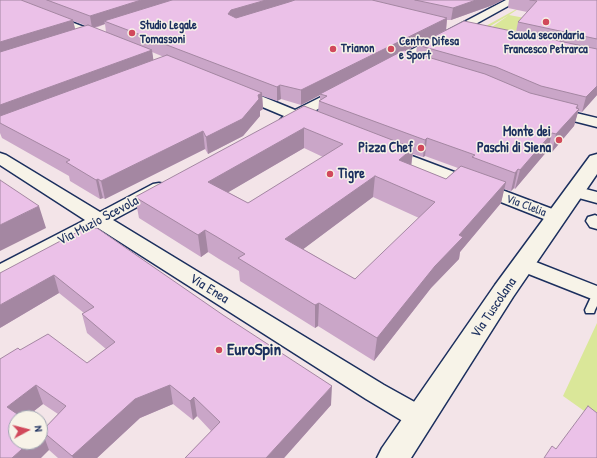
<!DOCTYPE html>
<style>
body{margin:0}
#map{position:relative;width:597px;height:458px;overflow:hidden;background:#f3e4e8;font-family:"Patrick Hand",sans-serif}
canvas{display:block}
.north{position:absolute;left:8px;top:410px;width:40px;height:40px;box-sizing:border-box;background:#f7f3e8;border:1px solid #9fa5b1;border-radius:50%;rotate:83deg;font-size:11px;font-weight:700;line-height:16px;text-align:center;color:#1b2f5e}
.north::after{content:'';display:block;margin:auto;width:14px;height:18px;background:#d1495b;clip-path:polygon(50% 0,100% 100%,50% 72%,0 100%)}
</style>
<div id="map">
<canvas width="597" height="458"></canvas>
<div class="north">N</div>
</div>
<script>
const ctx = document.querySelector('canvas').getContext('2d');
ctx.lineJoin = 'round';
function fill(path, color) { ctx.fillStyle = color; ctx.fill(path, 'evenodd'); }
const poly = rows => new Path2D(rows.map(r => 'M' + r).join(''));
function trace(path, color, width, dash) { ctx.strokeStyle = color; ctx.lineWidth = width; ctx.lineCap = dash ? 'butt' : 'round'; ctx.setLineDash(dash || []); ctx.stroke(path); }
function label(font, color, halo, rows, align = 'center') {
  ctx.font = font + ' "Patrick Hand",sans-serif'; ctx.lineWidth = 3; ctx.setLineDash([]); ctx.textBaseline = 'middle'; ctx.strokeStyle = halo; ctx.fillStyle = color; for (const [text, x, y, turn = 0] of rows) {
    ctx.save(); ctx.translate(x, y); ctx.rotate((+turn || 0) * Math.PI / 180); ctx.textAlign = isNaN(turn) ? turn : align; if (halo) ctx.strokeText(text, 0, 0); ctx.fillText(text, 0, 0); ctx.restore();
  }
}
fill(poly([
 [524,5,509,15,530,19,514,32,492,27,509,15,487,28,484,27],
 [597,323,597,420,563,396]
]), '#dae799');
const lane = poly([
 [597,292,597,306,595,310,594,313,586,313,585,310,592,295,593,293,597,292]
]);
const street = poly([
 [1,0,15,0,107,36,109,38,107,40,99,40,2,2,1,0],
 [506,0,519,0,396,68,392,69,388,68,386,65,388,62,506,0],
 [341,87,346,88,348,91,346,94,307,115,319,120,321,123,319,126,314,127,296,121,287,124,282,123,280,120,284,116,234,95,232,92,234,89,239,88,244,89,295,110,341,87],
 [551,107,597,118,597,127,546,114,544,111,546,108,551,107],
 [388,147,563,213,565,217,563,221,556,223,549,221,382,155,380,152,382,149,388,147],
 [0,153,6,155,100,212,153,184,159,183,165,184,168,188,165,192,113,220,384,385,429,410,433,418,429,426,420,429,411,426,366,399,98,228,7,278,0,280,0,264,85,220,0,165,0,153],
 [574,186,597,192,597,203,568,195,565,191,568,187,574,186],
 [595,215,597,216,597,229,590,227,586,221,588,217,595,215],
 [523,257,597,286,597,301,516,269,513,264,516,259,523,257]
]);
const secondary = poly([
 [597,154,597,174,513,297,411,458,377,458,382,448,495,285,590,156,597,154]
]);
trace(lane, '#1b2f5e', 3);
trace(street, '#1b2f5e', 3);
trace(secondary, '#1b2f5e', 3);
fill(lane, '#f7f3e8');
fill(street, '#f7f3e8');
fill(secondary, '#f7f3e8');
fill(poly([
 [0,0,503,0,493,5,451,20,447,20,446,30,406,51,416,54,417,45,516,32,518,22,527,12,508,8,509,0,597,0,597,95,582,112,578,111,574,126,552,152,548,150,515,189,514,188,511,191,504,189,501,203,460,252,459,259,431,288,374,361,318,326,315,328,240,281,239,271,219,259,208,252,201,257,139,218,135,197,318,112,319,101,320,100,320,95,301,105,281,99,277,101,262,96,263,109,260,111,260,116,243,136,208,154,205,149,105,199,103,198,100,199,70,181,69,176,2,138,0,133],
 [73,21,82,24,86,26,75,29],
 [105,24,106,32,94,28,98,27],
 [152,52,164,57,153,60],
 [304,148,323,157,248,203,228,192],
 [413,154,423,157,425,156,458,168,446,179,411,165],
 [373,197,419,218,355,279,303,249],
 [85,228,331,405,284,458,185,458,211,431,197,416,193,420,173,404,140,418,97,458,58,458,49,450,0,458,20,350,87,363,106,349,87,333,82,314,84,313,59,293,0,328],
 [43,404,58,414,42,431,16,418,25,418]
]), '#caa6c8');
fill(poly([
 [141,0,180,0,104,21,105,24,92,28,90,16],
 [266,0,297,0,232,23,228,14,231,10],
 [476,0,503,0,493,5,451,20,453,8],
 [447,18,446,30,322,94,320,94,320,95,301,105,301,90],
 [73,20,76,33,0,57,0,42],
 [152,50,154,64,0,122,0,105],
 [280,85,281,99,277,101,277,87],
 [597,86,597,95,582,112,586,97],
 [262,93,263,109,260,111,260,116,243,136,208,154,206,137,258,95],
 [578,105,577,111,579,109,574,126,552,152,556,134],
 [304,128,304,148,210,203,208,182],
 [203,131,205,149,105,199,101,181],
 [552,133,548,150,515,189,520,170],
 [427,138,425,156,423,157,425,140],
 [413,148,411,168,399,160],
 [518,169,514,188,511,191,515,173],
 [375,176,373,197,286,262,285,239],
 [98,179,103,198,100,199,96,180],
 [506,182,501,203,460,252,459,259,431,288,374,361,377,338,459,235],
 [39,206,46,228,0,251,0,225],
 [205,230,208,252,201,257,198,235],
 [54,275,59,293,0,328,0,305],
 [319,303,318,326,315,328,315,305],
 [36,385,43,404,25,418,16,418,7,407],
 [170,385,173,404,140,418,97,458,73,458,72,456,135,399],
 [332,386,331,405,284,458,266,458],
 [194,397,197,416,193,420,190,401],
 [42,431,49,450,41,458,12,458,30,442,40,442,40,433]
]), '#a487a2');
const building = poly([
 [0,0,21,0,73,20,0,42,0,0],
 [47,0,141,0,90,16,47,0],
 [172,0,266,0,231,10,228,14,236,18,289,2,295,0,372,0,447,18,301,90,280,85,277,87,104,21,172,0],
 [415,0,476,0,453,8,415,0],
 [530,0,597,0,597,39,518,22,537,1,530,0],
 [464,21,597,49,597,86,586,97,541,86,496,67,417,45,464,21],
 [88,25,152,50,0,105,0,52,88,25],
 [404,50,485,74,530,93,578,105,576,108,579,109,556,134,552,133,520,170,518,169,515,173,472,157,475,155,427,138,425,140,319,101,327,96,320,94,404,50],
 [167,55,262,93,258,95,259,99,242,119,206,137,203,131,101,181,98,179,96,180,66,162,70,160,0,123,0,116,167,55],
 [304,106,413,148,399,160,446,179,461,166,506,182,459,235,463,237,435,266,377,338,319,303,315,305,238,258,245,254,217,237,205,230,198,235,135,197,304,106],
 [304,128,343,144,248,203,208,182,304,128],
 [375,176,435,202,355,279,285,239,375,176],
 [0,180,39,206,0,225,0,180],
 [85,228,97,228,223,315,332,386,266,458,185,458,220,422,194,397,190,401,170,385,135,399,72,456,42,431,66,406,36,385,7,407,23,418,16,418,16,442,30,442,12,458,0,458,0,359,18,348,20,350,48,334,87,363,115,342,82,314,94,307,54,275,0,305,0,273,85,228],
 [588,406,597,413,597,458,544,458,552,446,556,449,588,406]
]);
fill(building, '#ebc1e8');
trace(building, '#a487a2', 1);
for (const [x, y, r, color] of [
 [546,22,4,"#d1495b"],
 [132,33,4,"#d1495b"],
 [333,49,4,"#d1495b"],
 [391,49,4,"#d1495b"],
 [559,140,4,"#d1495b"],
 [421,148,4,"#d1495b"],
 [330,174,4,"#d1495b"],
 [219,350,4,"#d1495b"]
]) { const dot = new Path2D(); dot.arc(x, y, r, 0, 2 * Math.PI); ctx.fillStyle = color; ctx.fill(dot); trace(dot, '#f7f3e8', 1.5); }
label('bold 12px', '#1b2f5e', '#f7f3e8', [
 ["Studio Legale",140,26],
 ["Tomassoni",140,40],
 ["Scuola secondaria",546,36,"center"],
 ["Francesco Petrarca",546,50,"center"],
 ["Centro Difesa",399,42],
 ["e Sport",399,56],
 ["Trianon",341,49]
], 'left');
label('12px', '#1b2f5e', '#f7f3e8', [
 ["Via Clelia",526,206,21]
]);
label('bold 14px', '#1b2f5e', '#f7f3e8', [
 ["Monte dei",551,132],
 ["Paschi di Siena",551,148],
 ["Pizza Chef",413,148],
 ["Tigre",338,174,"left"]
], 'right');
label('14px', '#1b2f5e', '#f7f3e8', [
 ["Via Muzio Scevola",98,221,-28],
 ["Via Enea",209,289,32],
 ["Via Tuscolana",494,308,-56]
]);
label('bold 17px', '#1b2f5e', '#f7f3e8', [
 ["EuroSpin",227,350]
], 'left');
</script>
